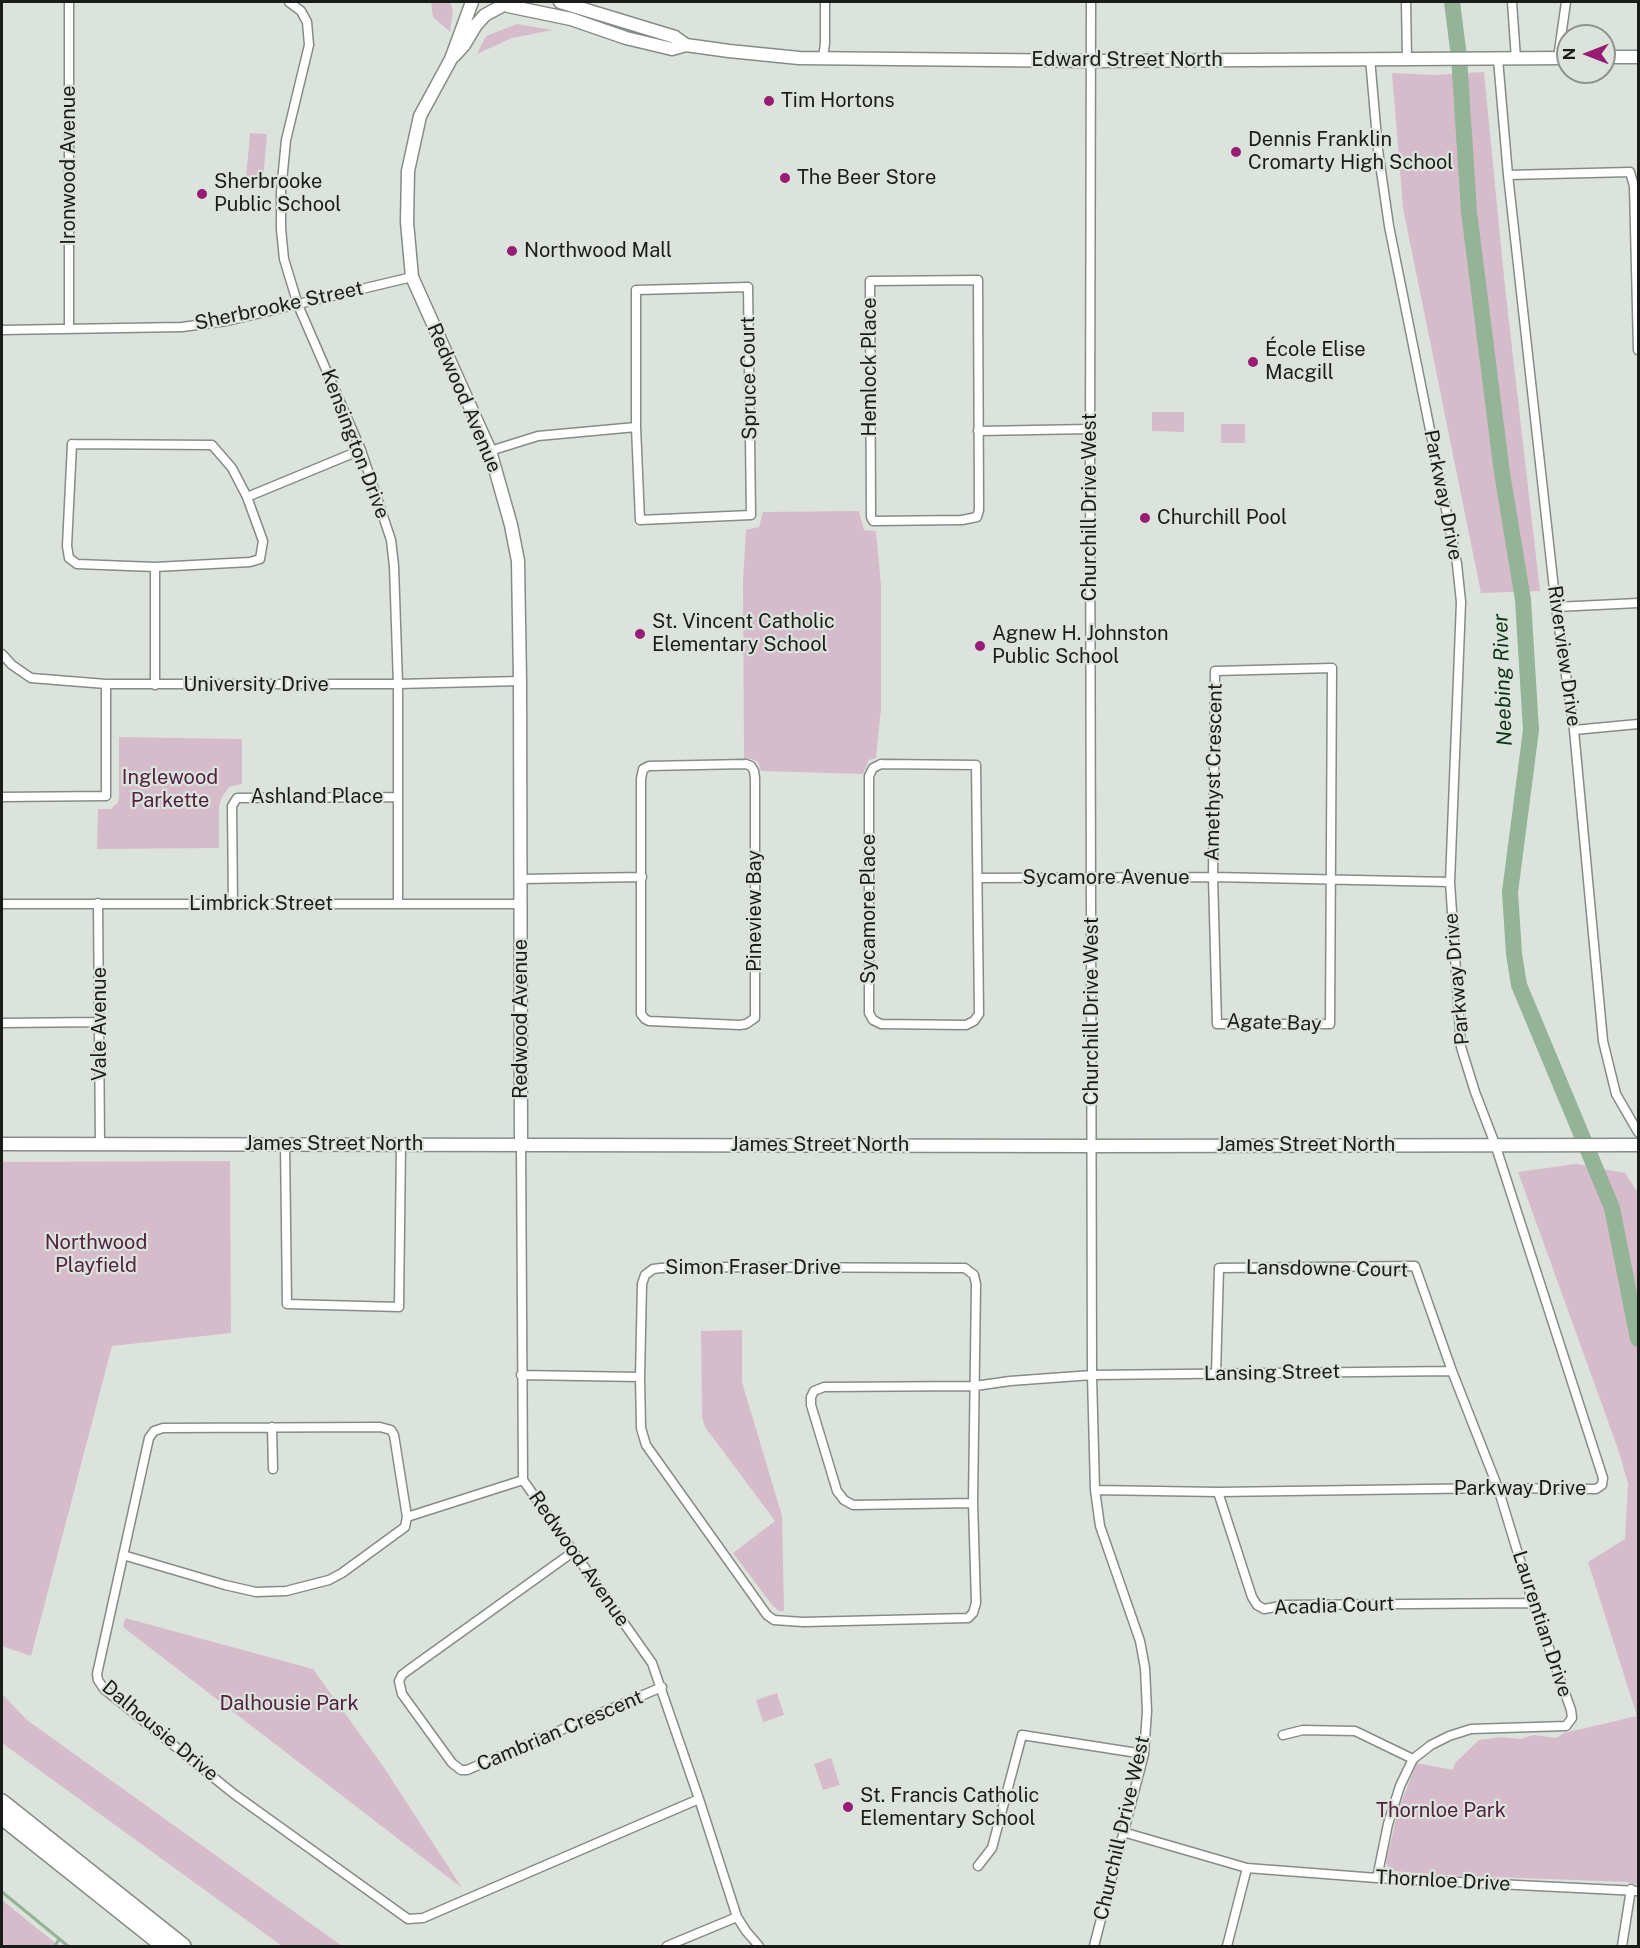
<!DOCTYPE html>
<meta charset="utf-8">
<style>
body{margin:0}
#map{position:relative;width:1640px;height:1948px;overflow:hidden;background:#dce3dc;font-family:"Public Sans",sans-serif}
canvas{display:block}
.frame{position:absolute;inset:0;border:3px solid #1a1c1a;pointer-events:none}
.north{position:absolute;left:1556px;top:24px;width:60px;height:60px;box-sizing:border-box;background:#dce3dc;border:2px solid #8e938e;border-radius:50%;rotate:270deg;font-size:16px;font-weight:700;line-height:24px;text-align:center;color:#1a1c1a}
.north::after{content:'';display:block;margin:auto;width:21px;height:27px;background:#991c74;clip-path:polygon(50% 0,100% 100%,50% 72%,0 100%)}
</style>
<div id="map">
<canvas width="1640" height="1948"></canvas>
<div class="frame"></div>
<div class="north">N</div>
</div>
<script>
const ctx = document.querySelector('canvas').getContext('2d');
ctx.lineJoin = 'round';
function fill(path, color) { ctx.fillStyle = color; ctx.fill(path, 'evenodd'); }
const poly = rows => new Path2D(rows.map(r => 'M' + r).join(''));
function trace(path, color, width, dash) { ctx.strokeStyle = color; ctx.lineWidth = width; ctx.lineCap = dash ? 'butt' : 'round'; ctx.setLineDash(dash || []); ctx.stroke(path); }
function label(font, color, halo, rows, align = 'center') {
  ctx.font = font + ' "Public Sans",sans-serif'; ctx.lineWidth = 4.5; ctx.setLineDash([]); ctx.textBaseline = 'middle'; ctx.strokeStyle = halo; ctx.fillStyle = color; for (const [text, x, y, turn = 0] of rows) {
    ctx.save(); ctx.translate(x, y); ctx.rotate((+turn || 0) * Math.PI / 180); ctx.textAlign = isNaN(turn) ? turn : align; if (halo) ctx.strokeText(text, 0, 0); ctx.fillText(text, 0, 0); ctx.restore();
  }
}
fill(poly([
 [431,2,450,2,453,10,450,32,433,17],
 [517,24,553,30,512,38,477,54,486,36],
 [1484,72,1505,287,1540,591,1481,593,1403,208,1392,73,1434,75],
 [250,133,267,134,263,180,246,178],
 [1152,412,1184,412,1184,432,1152,431],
 [1221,424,1245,424,1245,443,1221,443],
 [859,511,864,530,876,531,881,585,881,709,876,758,869,760,863,774,761,771,758,762,751,759,744,759,743,580,746,530,759,527,763,512],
 [119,737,242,739,242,784,229,787,221,799,219,806,219,848,97,849,98,809,111,809,118,802,119,796],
 [230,1161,231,1333,112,1346,31,1656,2,1646,2,1162],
 [1576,1164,1625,1173,1638,1193,1638,1885,1627,1882,1439,1875,1394,1871,1388,1867,1386,1862,1398,1810,1417,1763,1453,1770,1455,1763,1479,1740,1501,1737,1520,1739,1534,1735,1556,1738,1564,1733,1637,1716,1588,1562,1625,1539,1628,1484,1619,1452,1518,1172],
 [742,1330,742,1382,782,1516,784,1611,779,1611,772,1605,733,1553,775,1521,705,1427,702,1417,701,1331],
 [125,1618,313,1669,385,1769,462,1888,123,1627],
 [777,1693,784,1715,763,1722,756,1700],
 [2,1694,27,1720,342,1946,282,1946,2,1743],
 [831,1758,840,1785,823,1790,814,1764],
 [2,1900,59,1946,2,1946]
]), '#d6bccb');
trace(poly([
 [2,1892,68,1946],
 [55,1946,59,1939]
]), '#93b497', 3);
trace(poly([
 [1452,2,1459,57,1469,212,1502,473,1523,600,1531,730,1510,892,1514,954,1519,985,1612,1208,1638,1339]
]), '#93b497', 16);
const street = poly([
 [289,2,301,11,307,22,309,45,286,140,281,192,281,229,284,259,298,305,361,450,391,540,394,566,398,684,398,904],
 [1091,2,1090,451,1092,1375,1095,1490,1100,1526,1140,1641,1145,1668,1147,1711,1144,1754,1094,1946],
 [1406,2,1407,58],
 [1512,2,1516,59],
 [823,58,825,43,825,2],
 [1558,58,1566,2],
 [1498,59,1508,175,1556,607,1574,730,1603,1041,1616,1094,1638,1132],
 [1508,175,1630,172,1634,186,1638,350],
 [978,280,979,510,977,517,962,520,873,521,871,517,870,281,978,280],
 [748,287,751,515,640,520,636,427,636,290,748,287],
 [69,328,69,2],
 [2,330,182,327,227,321,412,277],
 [978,431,1090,429],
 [72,444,212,445,232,468,247,497,263,541,260,559,250,562,155,567,77,564,69,558,67,546,72,444],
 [490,451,538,436,636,427],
 [247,497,361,450],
 [1556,607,1638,603],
 [2,654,12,665,31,678,106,684,398,684,520,681],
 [1332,668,1330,1024,1217,1024,1213,877,1215,671,1332,668],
 [155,685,155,567],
 [1574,730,1638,724],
 [746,764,751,766,754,771,755,778,755,1018,746,1024,740,1025,649,1021,645,1019,641,1014,641,779,643,769,649,766,746,764],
 [881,764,976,765,979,1014,974,1021,966,1025,881,1024,873,1020,869,1013,869,776,873,768,881,764],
 [2,797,106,796,106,684],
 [978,878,1213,877,1450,882],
 [521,879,642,877],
 [98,903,100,1145],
 [2,904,521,904],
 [233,905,232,806,237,798,398,797],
 [2,1023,100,1022],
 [521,1143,523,1480,652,1663,699,1799,737,1917,746,1931,759,1946],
 [285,1144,287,1304,399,1307,401,1144],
 [731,1267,960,1268,965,1268,974,1275,976,1284,973,1503,976,1603,973,1613,968,1618,803,1622,774,1620,767,1615,646,1445,641,1428,640,1377,642,1284,645,1275,653,1269,661,1268,731,1267],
 [1216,1374,1219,1268,1415,1266,1452,1371,1498,1488,1533,1603,1571,1710,1572,1718,1566,1726,1471,1729,1449,1736,1431,1745,1413,1759,1400,1786,1388,1824,1377,1878],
 [521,1375,640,1377],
 [272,1427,273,1469],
 [1095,1490,1218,1492,1498,1488,1596,1489,1602,1485,1603,1478,1495,1144,1475,1092,1461,1047,1450,882,1461,602,1457,564,1389,226,1378,150,1370,58],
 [1218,1492,1252,1597,1257,1605,1264,1609,1286,1605,1533,1603],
 [973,1503,853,1505,844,1500,837,1491,811,1405,811,1397,814,1391,824,1387,975,1386,1010,1381,1092,1375,1452,1371],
 [407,1517,523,1480],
 [573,1552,407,1671,402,1675,399,1681,402,1694,452,1763,461,1770,467,1770,662,1687],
 [123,1555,225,1585,256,1592,286,1591,329,1580,342,1573,405,1527,407,1517,394,1435,391,1430,380,1427,163,1428,154,1431,149,1438,97,1674,98,1680,104,1689,234,1794,408,1919,423,1918,699,1799],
 [1283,1735,1303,1730,1355,1731,1413,1759],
 [1123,1832,1247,1868,1377,1878,1638,1891],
 [978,1866,992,1848,1022,1735,1144,1754],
 [667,1946,737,1917],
 [1227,1946,1247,1868],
 [1622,1946,1631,1889]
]);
const secondary = poly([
 [472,2,451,59,420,116,408,171,407,222,412,277,490,451,511,525,518,561,520,681,521,1143],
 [560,2,675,37,686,45],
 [508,6,571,19,626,38,672,49,686,45,729,51,799,58,1092,61,1568,58],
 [454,56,464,45,476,25,485,15,500,7],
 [1604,57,1638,57],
 [2,1144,1093,1146,1638,1145]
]);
const highway = poly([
 [2,1802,183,1946],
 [2,1817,164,1946]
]);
trace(street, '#858c86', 11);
trace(secondary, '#858c86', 15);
trace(highway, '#858c86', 18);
trace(street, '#fff', 8);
trace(secondary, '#fff', 12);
trace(highway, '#fff', 15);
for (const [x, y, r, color] of [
 [769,101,6,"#991c74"],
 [1236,152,6,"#991c74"],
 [785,178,6,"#991c74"],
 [202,194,6,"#991c74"],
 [512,251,6,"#991c74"],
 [1253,362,6,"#991c74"],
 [1145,518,6,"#991c74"],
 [640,634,6,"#991c74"],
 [980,646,6,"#991c74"],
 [848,1807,6,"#991c74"]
]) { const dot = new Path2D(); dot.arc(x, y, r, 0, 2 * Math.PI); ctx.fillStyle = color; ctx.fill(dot); trace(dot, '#dce3dc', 2); }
label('20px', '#1a1c1a', '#dce3dc', [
 ["Edward Street North",1127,60],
 ["Ironwood Avenue",69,165,-90],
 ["Sherbrooke Street",279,306,-12],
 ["Hemlock Place",870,367,-90],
 ["Spruce Court",749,378,-91],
 ["Redwood Avenue",464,398,67],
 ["Kensington Drive",355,444,69],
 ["Parkway Drive",1443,495,79],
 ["Churchill Drive West",1090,507,-90],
 ["Riverview Drive",1564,656,82],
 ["University Drive",256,685],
 ["Amethyst Crescent",1214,772,-89],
 ["Ashland Place",317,797],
 ["Sycamore Avenue",1106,878],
 ["Limbrick Street",261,904],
 ["Sycamore Place",869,909,-90],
 ["Pineview Bay",755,911,-90],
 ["Parkway Drive",1457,979,-95],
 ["Churchill Drive West",1092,1011,-90],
 ["Redwood Avenue",521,1019,-90],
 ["Agate Bay",1274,1023,2],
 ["Vale Avenue",100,1024,-90],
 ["James Street North",334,1144],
 ["James Street North",820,1145],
 ["James Street North",1306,1145],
 ["Simon Fraser Drive",753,1268],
 ["Lansdowne Court",1327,1269,1],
 ["Lansing Street",1272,1373,-1],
 ["Parkway Drive",1520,1489],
 ["Redwood Avenue",579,1559,55],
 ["Acadia Court",1334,1606,-2],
 ["Laurentian Drive",1542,1624,72],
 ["Dalhousie Drive",160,1731,40],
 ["Cambrian Crescent",560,1731,-23],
 ["Churchill Drive West",1122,1828,-77],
 ["Thornloe Drive",1443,1881,3]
]);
label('20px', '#1a1c1a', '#dce3dc', [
 ["Tim Hortons",781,101],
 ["Dennis Franklin",1248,140],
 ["Cromarty High School",1248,163],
 ["The Beer Store",797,178],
 ["Sherbrooke",214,182],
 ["Public School",214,205],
 ["Northwood Mall",524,251],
 ["École Elise",1265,350],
 ["Macgill",1265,373],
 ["Churchill Pool",1157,518],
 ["St. Vincent Catholic",652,622],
 ["Elementary School",652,645],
 ["Agnew H. Johnston",992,634],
 ["Public School",992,657],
 ["St. Francis Catholic",860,1796],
 ["Elementary School",860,1819]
], 'left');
label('20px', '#522040', '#dce3dc', [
 ["Inglewood",170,778],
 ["Parkette",170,801],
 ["Northwood",96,1243],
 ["Playfield",96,1266],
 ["Dalhousie Park",289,1704],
 ["Thornloe Park",1441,1811]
]);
label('italic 21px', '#0b3315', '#dce3dc', [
 ["Neebing River",1503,680,-92]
]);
</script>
